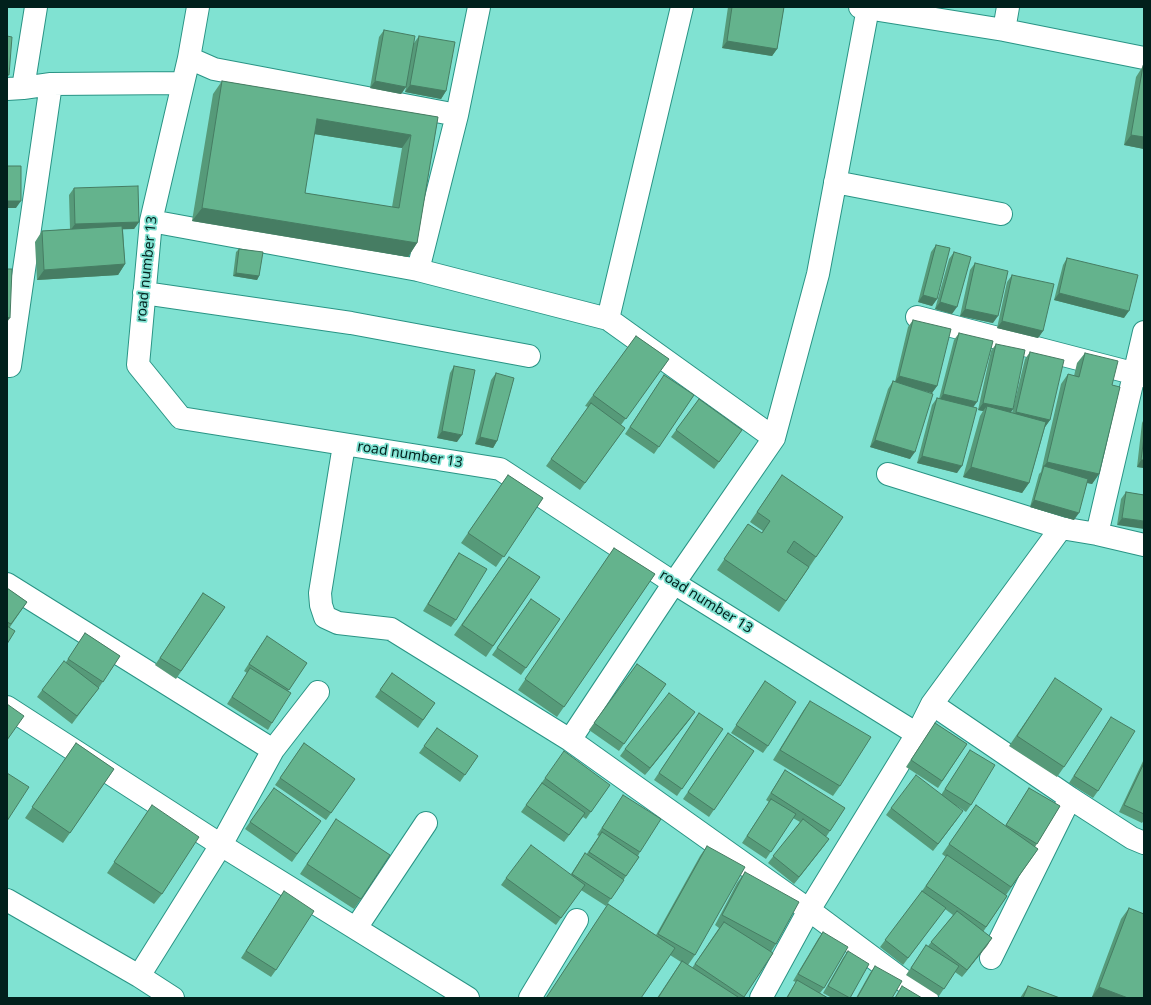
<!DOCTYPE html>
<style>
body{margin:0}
#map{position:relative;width:1151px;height:1005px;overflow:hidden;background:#80e2d2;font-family:"Noto Sans",sans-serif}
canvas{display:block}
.frame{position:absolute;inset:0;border:8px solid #01201c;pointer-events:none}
</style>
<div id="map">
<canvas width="1151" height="1005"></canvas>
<div class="frame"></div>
</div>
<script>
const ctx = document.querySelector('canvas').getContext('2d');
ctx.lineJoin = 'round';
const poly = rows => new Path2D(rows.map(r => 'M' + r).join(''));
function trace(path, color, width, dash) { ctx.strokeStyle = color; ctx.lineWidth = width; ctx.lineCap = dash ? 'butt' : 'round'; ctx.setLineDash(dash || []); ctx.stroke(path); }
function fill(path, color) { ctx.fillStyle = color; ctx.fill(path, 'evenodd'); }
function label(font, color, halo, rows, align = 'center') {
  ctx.font = font + ' "Noto Sans",sans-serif'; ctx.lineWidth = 3.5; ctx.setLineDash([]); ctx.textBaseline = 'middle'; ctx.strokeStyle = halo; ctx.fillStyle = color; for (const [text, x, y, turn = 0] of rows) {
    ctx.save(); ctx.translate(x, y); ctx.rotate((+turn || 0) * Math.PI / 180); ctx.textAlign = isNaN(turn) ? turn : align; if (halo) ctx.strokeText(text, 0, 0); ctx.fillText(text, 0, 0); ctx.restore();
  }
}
const minor = poly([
 [198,7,189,58,151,221,138,365,181,418,500,469,674,583,917,734],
 [860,7,1004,30,1144,58],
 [1004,30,1008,7],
 [189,58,214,69,457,115],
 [23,88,36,7],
 [7,89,23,88,51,84,182,83],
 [835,182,1001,214],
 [151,221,418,270,608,319,774,438],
 [418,270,457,115,479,7],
 [144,293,351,323,529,356],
 [917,317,1144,376],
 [608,319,682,7],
 [10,366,51,84],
 [344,445,320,593,321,605,325,617,338,623,391,629,570,740,809,910,927,998],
 [888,474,1061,528,1097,534,1144,545],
 [1097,534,1144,332],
 [7,584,273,750],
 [932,704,1070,798,1132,838,1144,843],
 [7,707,221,845,468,998],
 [570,740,674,583,774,438,818,274,868,8],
 [7,900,139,976,173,998],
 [356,928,426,823],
 [991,958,1070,798],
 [139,976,221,845,273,750,318,692],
 [530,998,577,920],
 [761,998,809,910,917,734,932,704,1061,528]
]);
trace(minor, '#299485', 24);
trace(minor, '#fff', 22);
fill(poly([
 [728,7,784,7,777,49,772,56,722,48],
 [384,30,414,43,419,36,446,91,441,99,405,92,406,87,401,94,370,88,379,37],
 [1143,66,1144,149,1124,145,1136,77],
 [222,81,438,117,417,243,408,257,192,221,213,94],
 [314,134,402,148,392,207,305,193],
 [74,188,139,222,134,229,123,229,125,264,118,275,37,280,35,242,42,231,70,229,69,195],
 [936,245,937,299,932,306,918,302,931,252],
 [239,249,259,276,257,280,233,276,236,252],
 [954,252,952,314,935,309,949,259],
 [1067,258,1124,318,1054,300,1063,265],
 [975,263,993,323,960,316,970,270],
 [1012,275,1043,331,1038,338,997,328,1007,282],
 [913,320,937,386,932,393,918,389,910,459,870,447,888,389,893,381,895,382,908,327],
 [959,333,973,407,957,473,917,463,932,405,937,398,939,399,954,340],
 [636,336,669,359,621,425,625,428,580,490,546,466,588,407,585,406],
 [996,344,1013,409,1011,412,1012,413,1025,359,1030,352,1050,420,1045,427,1029,483,1022,493,963,477,980,416,983,411,978,410,991,351],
 [1085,353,1112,385,1099,474,1092,484,1087,483,1074,520,1030,507,1039,474,1041,472,1061,384,1068,374,1074,376,1077,363],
 [454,366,457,442,437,438,450,373],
 [496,373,497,441,493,448,475,444,491,380],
 [664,375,694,395,654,454,625,434],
 [699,399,742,430,714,469,671,437],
 [1144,419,1144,468,1137,467,1142,423],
 [508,475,543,498,496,567,461,543],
 [782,475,843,517,779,612,717,570,748,524,762,533,763,531,750,522],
 [1126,492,1144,495,1117,525,1121,499],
 [614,548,655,574,557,717,518,690],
 [459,553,456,620,451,627,423,611,454,560],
 [509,557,540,577,486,657,454,635],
 [7,588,27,602,10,627,7,644],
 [203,593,225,607,176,679,155,665],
 [531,599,560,619,521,675,492,655],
 [85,633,120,656,98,689,72,724,37,697,42,690,66,662],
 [262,643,307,663,288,691,272,723,268,730,227,704,247,673,244,671],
 [637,664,666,684,619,751,589,730],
 [392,673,435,703,418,728,375,697],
 [765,681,768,746,763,753,731,733],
 [1048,689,1064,767,1057,777,1009,746],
 [810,701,840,786,833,796,773,760,803,711],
 [699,713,723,729,677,796,654,780],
 [1111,717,1098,791,1093,798,1069,783],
 [690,719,645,775,620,756,625,749],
 [935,723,967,744,938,788,906,767],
 [437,728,478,756,460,782,419,753],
 [728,733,754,751,709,817,683,799],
 [76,743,114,769,63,843,25,818],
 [304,743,355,779,326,820,275,785],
 [970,750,971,805,966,812,957,806,958,818,933,851,886,815,891,808,941,795],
 [1144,759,1144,820,1142,823,1119,812],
 [785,770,845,808,826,837,829,839,794,884,768,863,800,822,793,818,766,859,742,843,769,802,766,800],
 [545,778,610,785,586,819,583,817,564,842,521,812],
 [274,788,321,821,292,862,245,829],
 [1029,788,1060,806,1035,847,1038,849,1006,895,1007,896,983,932,992,938,962,977,955,972,939,996,906,975,926,945,928,946,953,915,945,909,903,965,880,947,922,891,946,857,942,854,976,805,1005,826],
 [623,795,640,852,638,856,639,857,606,906,581,890,556,925,501,885,506,878,571,874,585,853,586,855,599,836,597,835],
 [152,805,162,894,154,904,107,873],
 [336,819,361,899,354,909,300,874],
 [707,846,695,955,688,965,692,968,719,928,715,925,737,883,745,872,776,944,771,952,773,953,743,998,657,998,681,962,670,955,641,998,546,998,608,904,656,935,700,856],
 [284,891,276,970,271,977,241,958],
 [1129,908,1144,998,1093,998,1092,997,1121,919],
 [823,932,824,988,820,993,828,998,786,998,796,982,793,981,818,939],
 [848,951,850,998,832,998,823,993,843,958],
 [875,966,892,998,856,998,870,973],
 [1028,986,1060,998,1020,998]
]), '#569a79');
fill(poly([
 [727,41,777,49,772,56,722,48],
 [375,81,406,87,401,94,370,88],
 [410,85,446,91,441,99,405,92],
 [317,119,411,135,402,148,308,133],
 [1131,135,1144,137,1144,149,1124,145],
 [7,201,21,201,16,208,7,208],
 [202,208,417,243,408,257,192,221],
 [139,222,134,229,70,231,75,224],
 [125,264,118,275,37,280,44,270],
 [236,273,259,276,257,280,233,276],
 [1059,293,1129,311,1124,318,1054,300],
 [923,295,937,299,932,306,918,302],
 [940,302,957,307,952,314,935,309],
 [965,309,998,316,993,323,960,316],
 [7,317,10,318,7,322],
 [1002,321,1043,331,1038,338,997,328],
 [899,376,937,386,932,393,894,383],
 [943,394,977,402,972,409,939,401],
 [983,403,1013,409,1008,417,987,406,983,411,978,410],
 [1016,412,1050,420,1045,427,1011,419],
 [442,431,462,435,457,442,437,438],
 [480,437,497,441,493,448,475,444],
 [875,440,915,452,910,459,870,447],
 [922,456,962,466,957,473,917,463],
 [1141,460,1144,460,1144,468,1137,467],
 [1047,462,1099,474,1092,484,1043,472,1044,466,1040,472],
 [971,467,1029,483,1022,493,963,477],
 [1034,500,1079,513,1074,520,1030,507],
 [1122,518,1144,521,1144,529,1117,525],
 [695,712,690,719,645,775,650,768],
 [963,811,958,818,933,851,938,844],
 [829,839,824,846,794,884,799,877],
 [992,938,987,946,962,977,967,970],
 [1099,987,1128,998,1093,998,1092,997]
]), '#467d63');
const building = poly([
 [732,7,784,7,777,49,727,41,732,7],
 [384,30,415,36,406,87,375,81,384,30],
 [7,36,12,37,9,75,7,75,7,36],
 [419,36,455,42,446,91,410,85,419,36],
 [1143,66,1144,67,1144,137,1131,135,1143,66],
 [222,81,438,117,417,243,202,208,222,81],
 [317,119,411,135,399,208,305,193,317,119],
 [7,166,21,166,21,201,7,201,7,166],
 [138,186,139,222,75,224,74,188,138,186],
 [122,226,125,264,44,270,42,231,122,226],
 [936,245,950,248,937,299,923,295,936,245],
 [239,249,263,252,259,276,236,273,239,249],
 [954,252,971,257,957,307,940,302,954,252],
 [1067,258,1138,275,1129,311,1059,293,1067,258],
 [975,263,1008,271,998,316,965,309,975,263],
 [7,269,12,269,10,318,7,317,7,269],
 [1012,275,1054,284,1043,331,1002,321,1012,275],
 [913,320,951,329,937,386,899,376,913,320],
 [959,333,993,341,977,402,943,394,959,333],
 [636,336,669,359,626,419,593,395,636,336],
 [996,344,1025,350,1013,409,983,403,996,344],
 [1030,352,1064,360,1050,420,1016,412,1030,352],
 [1085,353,1118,361,1112,385,1120,387,1099,474,1047,462,1068,374,1079,377,1085,353],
 [454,366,475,370,462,435,442,431,454,366],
 [496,373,514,378,497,441,480,437,496,373],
 [664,375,694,395,659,447,630,427,664,375],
 [893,381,933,394,915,452,875,440,893,381],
 [937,398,977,408,962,466,922,456,937,398],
 [699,399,742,430,719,462,676,430,699,399],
 [591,403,625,428,585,483,551,459,591,403],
 [987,406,1046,422,1029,483,971,467,987,406],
 [1144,437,1144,460,1141,460,1144,437],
 [1044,466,1088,479,1079,513,1034,500,1044,466],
 [508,475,543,498,504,557,468,533,508,475],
 [782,475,843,517,816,557,794,541,787,552,809,567,786,601,724,559,748,524,762,533,770,521,757,512,782,475],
 [1126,492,1144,495,1144,521,1122,518,1126,492],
 [614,548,655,574,564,707,525,679,614,548],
 [459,553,487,569,456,620,428,604,459,553],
 [509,557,540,577,493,646,462,625,509,557],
 [7,588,27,602,11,624,7,622,7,588],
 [203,593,225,607,181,671,160,658,203,593],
 [531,599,560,619,526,668,497,648,531,599],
 [7,626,15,631,7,644,7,626],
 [85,633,120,656,103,682,68,659,85,633],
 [267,636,307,663,289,690,249,664,267,636],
 [64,661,99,688,77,716,42,690,64,661],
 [637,664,666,684,624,744,594,723,637,664],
 [250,668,291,693,272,723,232,697,250,668],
 [392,673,435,703,423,720,380,690,392,673],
 [1055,678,1102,709,1064,767,1017,736,1055,678],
 [765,681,796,702,768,746,736,725,765,681],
 [669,693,695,712,650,768,625,749,669,693],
 [810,701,871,737,840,786,780,750,810,701],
 [7,704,24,716,7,740,7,704],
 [699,713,723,729,682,789,659,773,699,713],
 [1111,717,1135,731,1098,791,1074,776,1111,717],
 [935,723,967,744,942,781,911,760,935,723],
 [437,728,478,756,465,775,424,746,437,728],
 [728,733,754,751,714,810,688,792,728,733],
 [76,743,114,769,70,833,32,807,76,743],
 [304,743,355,779,331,813,280,778,304,743],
 [970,750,995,765,971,805,945,789,970,750],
 [564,751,610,785,591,812,545,778,564,751],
 [1144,763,1144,814,1124,805,1144,763],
 [785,770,845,808,830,831,771,793,785,770],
 [7,773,29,787,7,821,7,773],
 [916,775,963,811,938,844,891,808,916,775],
 [542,783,585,813,569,835,526,805,542,783],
 [274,788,321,821,297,854,250,822,274,788],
 [1029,788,1060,806,1037,844,1006,825,1029,788],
 [623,795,661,819,640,852,602,828,623,795],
 [771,799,796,814,771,852,747,836,771,799],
 [152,805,199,837,162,894,114,862,152,805],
 [976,805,1038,849,1011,887,949,844,976,805],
 [336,819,390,855,361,899,307,864,336,819],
 [803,819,829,839,799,877,773,856,803,819],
 [602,832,639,857,626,876,589,852,602,832],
 [531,845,585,885,561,918,506,878,531,845],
 [707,846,745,867,695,955,658,934,707,846],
 [585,853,624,880,611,899,572,874,585,853],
 [947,855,1007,896,986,927,926,886,947,855],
 [745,872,799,902,776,944,722,915,745,872],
 [284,891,314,911,276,970,246,951,284,891],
 [922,891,946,908,908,958,885,940,922,891],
 [608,904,675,948,641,998,546,998,608,904],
 [1129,908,1144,914,1144,998,1128,998,1099,987,1129,908],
 [957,911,992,938,967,970,931,942,957,911],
 [724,922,773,953,744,997,695,964,724,922],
 [823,932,848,947,824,988,798,974,823,932],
 [926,945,959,966,944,989,911,968,926,945],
 [848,951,869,964,850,998,828,986,848,951],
 [682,961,738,997,738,998,658,998,682,961],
 [875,966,902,981,892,998,857,998,875,966],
 [797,980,828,998,787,998,797,980],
 [902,986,922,998,895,998,902,986],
 [1028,986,1060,998,1023,998,1028,986]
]);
fill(building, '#64b38d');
trace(building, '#467d63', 1);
label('14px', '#01201c', '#80e2d2', [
 ["road number 13",147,269,-84],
 ["road number 13",410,455,9],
 ["road number 13",706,602,32]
]);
</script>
